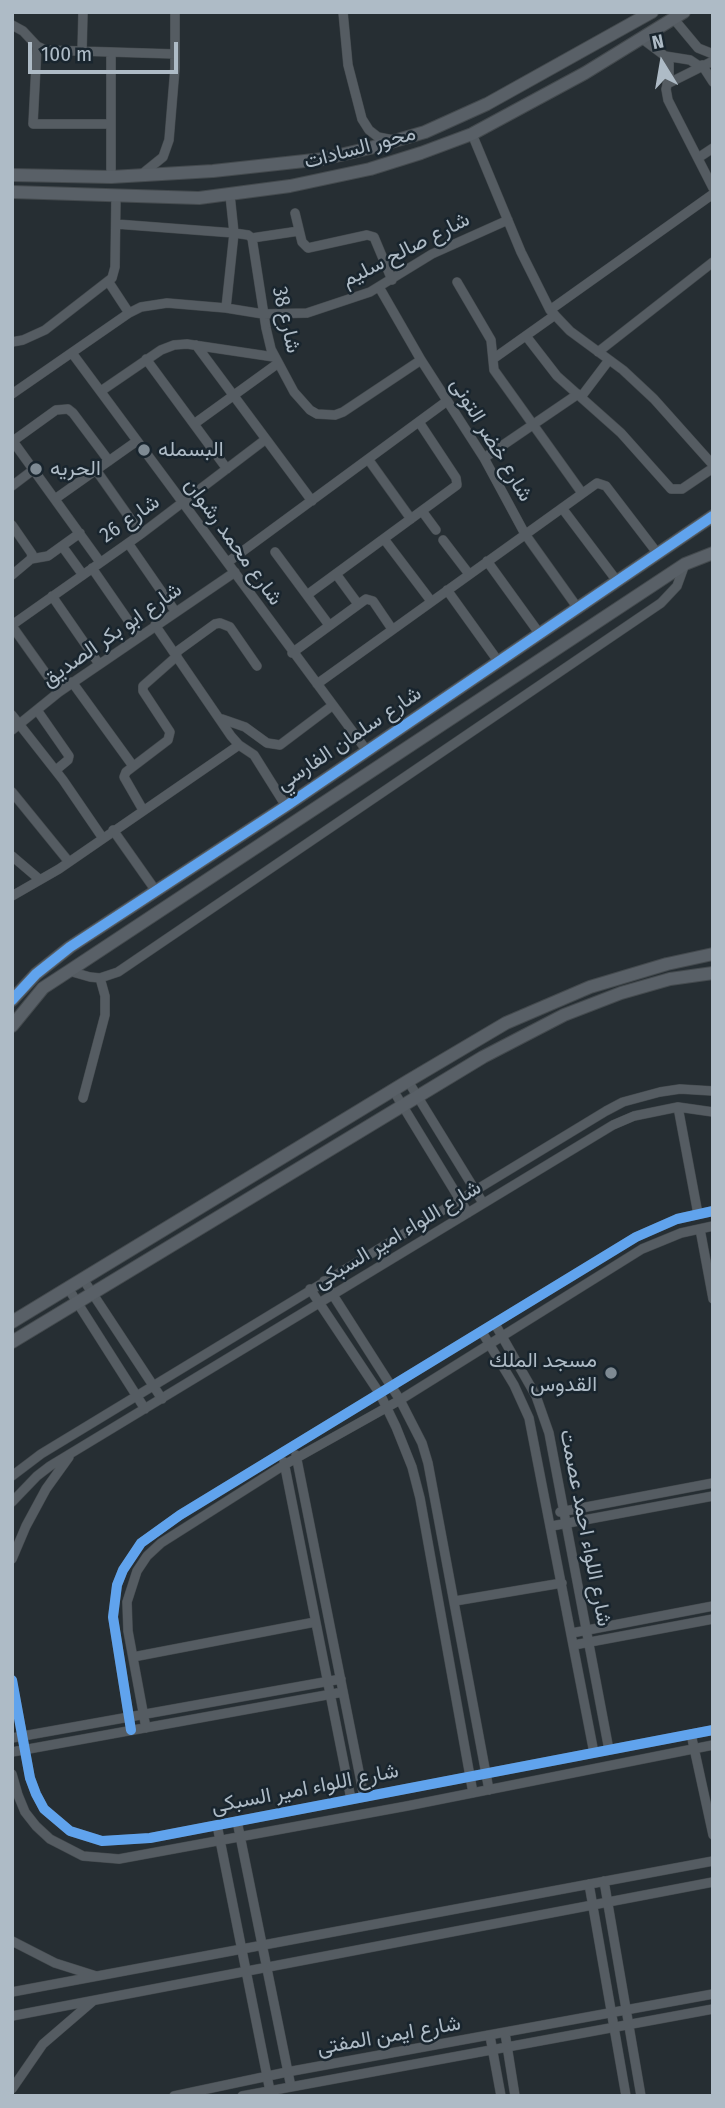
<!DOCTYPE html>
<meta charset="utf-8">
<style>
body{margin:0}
#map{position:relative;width:725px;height:2108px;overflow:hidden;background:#262e33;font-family:"Fira Sans Condensed",sans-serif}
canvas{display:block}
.frame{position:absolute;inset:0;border:14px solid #aebbc6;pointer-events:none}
.north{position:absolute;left:627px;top:28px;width:70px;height:70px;-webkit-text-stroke:5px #19252e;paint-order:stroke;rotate:349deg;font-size:19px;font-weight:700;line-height:28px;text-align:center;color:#aebbc6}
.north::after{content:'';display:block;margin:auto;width:24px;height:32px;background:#aebbc6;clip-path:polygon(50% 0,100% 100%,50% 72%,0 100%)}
.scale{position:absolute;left:28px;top:42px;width:150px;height:32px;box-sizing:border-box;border:4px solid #aebbc6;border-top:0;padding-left:9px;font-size:21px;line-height:24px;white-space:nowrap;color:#aebbc6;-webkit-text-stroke:5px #19252e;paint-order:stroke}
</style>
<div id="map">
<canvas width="725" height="2108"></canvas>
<div class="frame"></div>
<div class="north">N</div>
<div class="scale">100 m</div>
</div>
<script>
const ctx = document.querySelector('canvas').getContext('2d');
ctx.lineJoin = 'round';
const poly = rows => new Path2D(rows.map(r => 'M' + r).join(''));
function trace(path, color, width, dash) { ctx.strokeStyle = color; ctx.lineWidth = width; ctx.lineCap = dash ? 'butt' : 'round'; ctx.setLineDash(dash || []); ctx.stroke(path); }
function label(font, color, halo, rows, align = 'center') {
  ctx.font = font + ' "Fira Sans Condensed",Vazirmatn,sans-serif'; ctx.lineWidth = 5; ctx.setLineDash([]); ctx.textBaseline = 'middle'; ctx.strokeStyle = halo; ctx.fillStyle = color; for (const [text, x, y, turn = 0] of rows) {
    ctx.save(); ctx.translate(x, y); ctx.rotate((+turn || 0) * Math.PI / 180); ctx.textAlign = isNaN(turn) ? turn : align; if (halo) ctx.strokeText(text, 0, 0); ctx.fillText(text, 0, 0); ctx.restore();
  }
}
const street = poly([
 [343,12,348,65,362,119,369,130,378,137,393,140],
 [673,18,698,48,713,54],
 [12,25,23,31,37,46,46,50,175,54],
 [641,38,665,56,669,63,669,77,666,89,668,100,713,188],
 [37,46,33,124,111,124],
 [82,52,83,12],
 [111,53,111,177],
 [665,56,690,60,699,66],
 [702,65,713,82],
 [667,84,713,61],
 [472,134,521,252,550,310,570,331,623,370,654,399,713,465],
 [698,158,713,148],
 [142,174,163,157,169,140,175,68,175,12],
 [295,213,302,242,308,248,367,235,374,237,392,280],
 [116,224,234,233,248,235,252,238,266,328,271,349,294,392,310,410,317,414,335,415,343,412,421,360],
 [252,238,299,231],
 [108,281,129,313],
 [457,282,491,340,494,370,582,493],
 [379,287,421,360,484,458,525,534,577,607],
 [226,308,234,233,230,195],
 [550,310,713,194],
 [526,336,557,376,621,433,671,489,682,489,713,468],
 [12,342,23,340,45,330,112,278,115,267,116,195],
 [196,345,312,501],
 [598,352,713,262],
 [72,353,367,751],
 [146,359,227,469],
 [493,359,555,315],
 [101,391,161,350,174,345,187,344,274,357],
 [12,394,129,313,141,307,167,303,226,308,263,314,307,313,370,292,432,254,508,220],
 [581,397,609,360],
 [194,424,277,364],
 [12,440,100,562],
 [13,441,56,410,68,409,73,413,109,461],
 [484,458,578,394],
 [368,459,411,519],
 [96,470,141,534],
 [12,486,33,470],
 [55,499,137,441],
 [562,508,617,581],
 [422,511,436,530],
 [12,525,32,554,31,559,12,575],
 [384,539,431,601],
 [443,540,469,574],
 [128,543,175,611],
 [62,546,83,575],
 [275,552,329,625],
 [31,559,48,556,80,533],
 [487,561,539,633],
 [228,562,447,401],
 [92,568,139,636],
 [336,574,358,604],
 [447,590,498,661],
 [307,595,457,485,456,478,419,422],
 [52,596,99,664],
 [12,625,141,534,266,439],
 [155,625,231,736,239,745,254,755,286,806],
 [12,626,59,692],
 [175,653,215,624,220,623,230,627,257,666],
 [292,653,366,599,373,601,392,629],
 [72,682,133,766],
 [317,684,597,483,606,486,658,554],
 [37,710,69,756,68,760,56,770],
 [12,715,63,780,102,837],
 [222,719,245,727,267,743,280,745,333,705],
 [12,730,59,692,235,572],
 [12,792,69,862],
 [143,810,124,777,126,772,168,740,170,732,143,691,143,686,177,656],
 [113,830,156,891],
 [12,856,39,879],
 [12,896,59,869,239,745],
 [69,971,90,977,100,978,118,972,661,603,677,586,685,564],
 [408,1081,483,1203],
 [393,1090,468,1213],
 [83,1098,105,1015,105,996,100,978],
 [678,1107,698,1214],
 [700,1229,713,1299],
 [83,1279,162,1399],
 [324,1281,400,1400,422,1443,428,1463,489,1790],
 [68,1288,145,1409],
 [310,1289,380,1394,396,1427,412,1467,420,1498,473,1793],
 [495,1324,536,1396,549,1433,609,1750],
 [482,1332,514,1385,529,1418,594,1753],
 [296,1455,364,1797],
 [284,1462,351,1799],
 [12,1476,41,1454,606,1111,623,1102,660,1092,680,1089,713,1091],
 [12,1502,37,1476,50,1466,613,1125,634,1116,678,1107,713,1112],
 [560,1512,713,1483],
 [552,1526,713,1496],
 [12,1559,26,1526,46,1489,69,1457],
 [455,1601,562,1583],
 [572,1633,713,1606],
 [574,1645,713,1619],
 [133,1657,315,1622],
 [12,1680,30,1778,36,1794,44,1809,70,1831,102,1841,150,1838,713,1730],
 [146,1728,128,1631,127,1602,137,1571,147,1556,161,1543,284,1465,400,1400,642,1249,681,1233,713,1226],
 [131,1730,113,1617,117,1585,123,1570,141,1543,180,1515,636,1237,677,1219,713,1211],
 [691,1734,713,1835],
 [12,1738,341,1679],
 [12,1752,343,1692],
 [12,1774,18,1795,25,1812,36,1826,50,1839,83,1856,119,1859,407,1806,713,1745],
 [237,1821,291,2087],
 [217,1825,270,2091],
 [604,1881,641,2096],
 [589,1884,626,2096],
 [12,1941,55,1963,96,1976],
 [12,1992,713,1861],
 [12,2016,713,1882],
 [505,2033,515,2096],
 [490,2036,501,2096],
 [12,2089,43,2044,93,2001],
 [174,2096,287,2072,713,1994],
 [242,2096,713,2009]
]);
const secondary = poly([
 [12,175,111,177,213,171,323,159,370,148,425,132,487,104,652,12],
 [12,192,199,198,290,186,370,169,421,153,472,134,585,73,684,12],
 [12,1000,36,974,70,947,286,806,713,516],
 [12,1026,43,988,69,971,685,564,713,553],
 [12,1322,408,1081,506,1023,590,987,667,964,713,954],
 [12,1342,483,1057,564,1015,621,993,670,979,713,973]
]);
trace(street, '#444a4e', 10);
trace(secondary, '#444a4e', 14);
trace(street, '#555c62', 9);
trace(secondary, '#596067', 12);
trace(poly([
 [12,1000,36,974,70,947,286,806,713,516],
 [12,1680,30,1778,36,1794,44,1809,70,1831,102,1841,150,1838,713,1730],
 [131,1730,113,1617,117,1585,123,1570,141,1543,180,1515,636,1237,677,1219,713,1211]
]), '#60a3ed', 10);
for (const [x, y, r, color] of [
 [144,450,7,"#7e8a93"],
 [36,469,7,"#7e8a93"],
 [611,1373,7,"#7e8a93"]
]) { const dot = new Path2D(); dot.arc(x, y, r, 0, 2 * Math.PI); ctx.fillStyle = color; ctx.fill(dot); trace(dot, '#19252e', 2.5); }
label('21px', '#aebbc6', '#19252e', [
 ["محور السادات",360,148,-15],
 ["شارع صالح سليم",406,250,-27],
 ["شارع 38",286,320,77],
 ["شارع خضر التونى",491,440,59],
 ["شارع 26",130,519,-35],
 ["شارع محمد رشوان",233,542,54],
 ["شارع ابو بكر الصديق",112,635,-35],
 ["شارع سلمان الفارسي",349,739,-34],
 ["شارع اللواء امير السبكى",398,1235,-31],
 ["شارع اللواء احمد عصمت",585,1528,79],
 ["شارع اللواء امير السبكى",305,1789,-11],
 ["شارع ايمن المفتى",389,2036,-10]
]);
label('21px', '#aebbc6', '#19252e', [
 ["البسمله",158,450],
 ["الحريه",50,469],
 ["مسجد الملك",597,1361,"right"],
 ["القدوس",597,1385,"right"]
], 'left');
</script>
